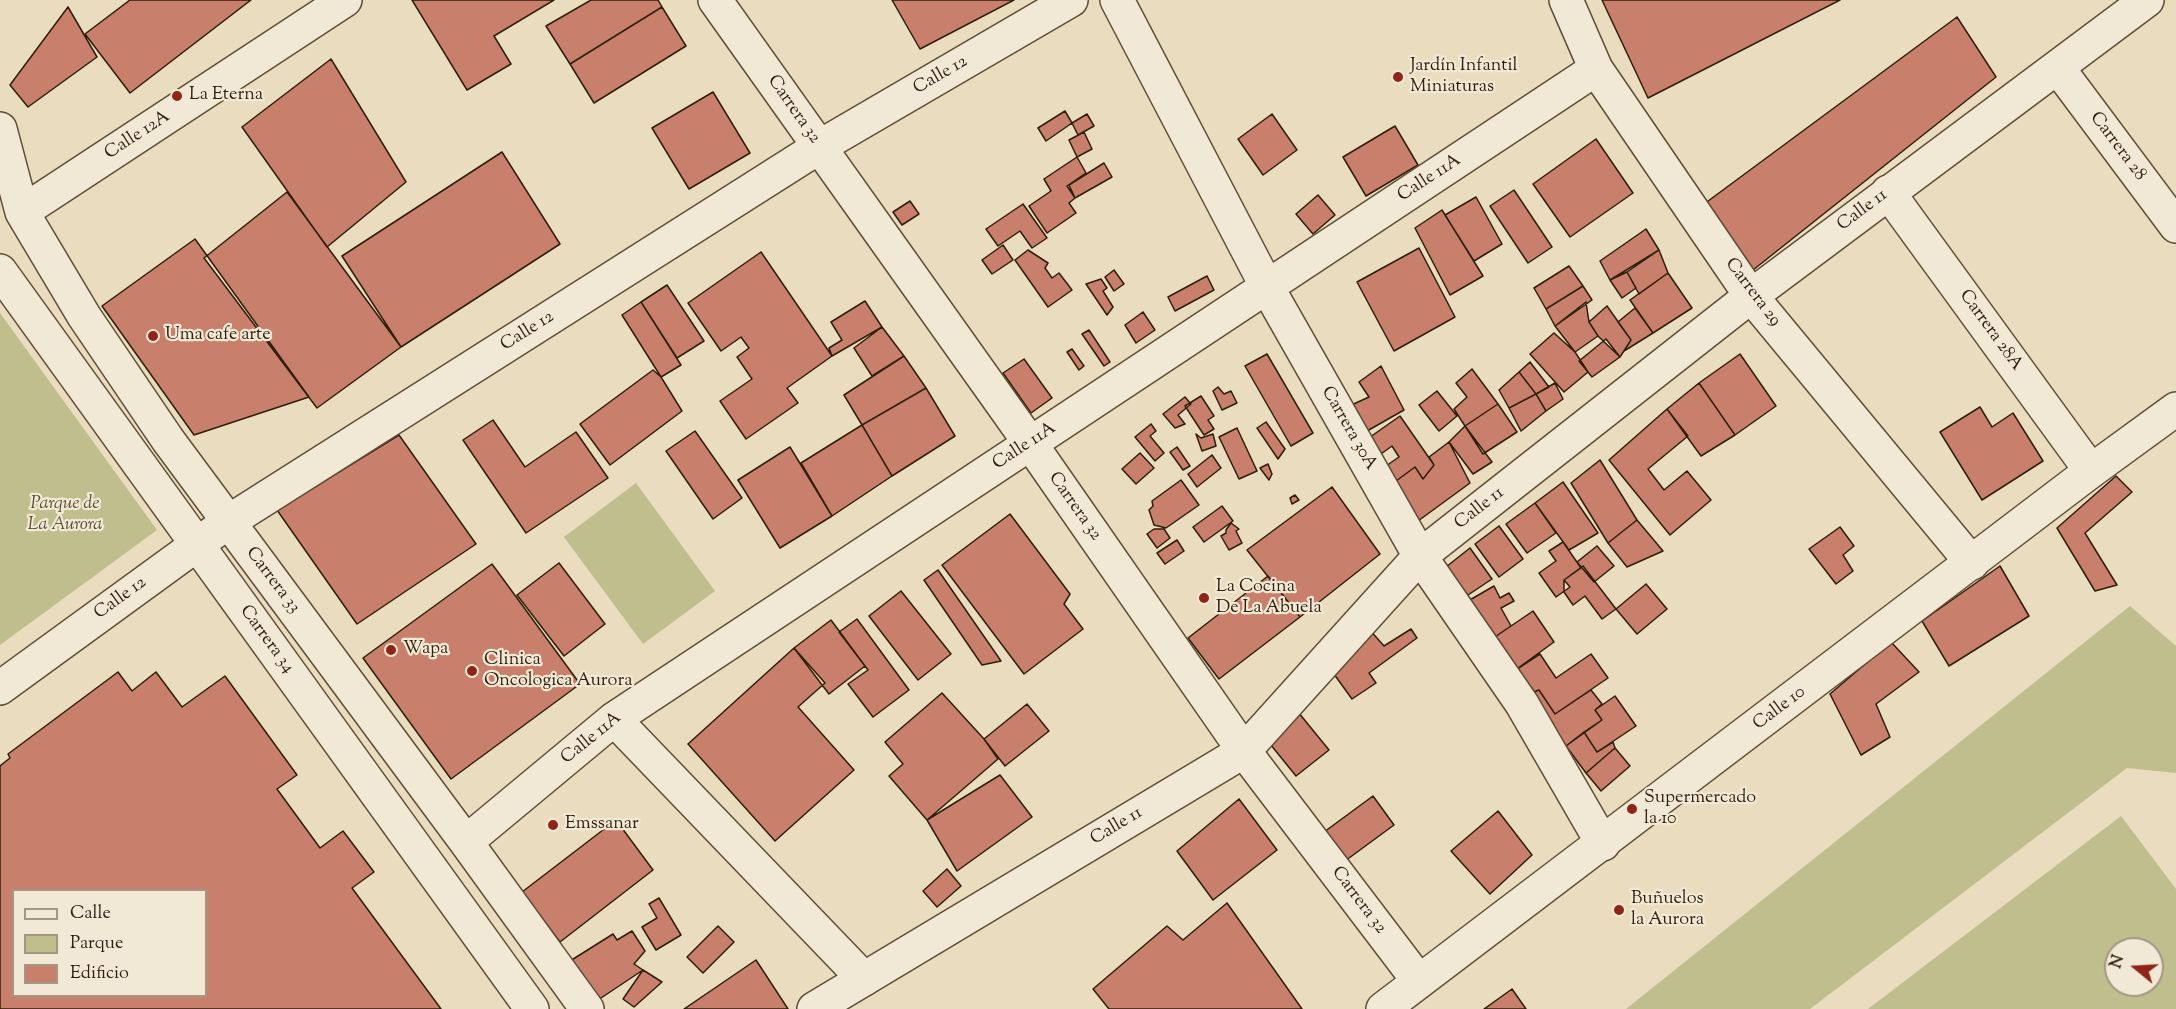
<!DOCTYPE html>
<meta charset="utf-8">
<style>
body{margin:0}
#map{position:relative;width:2176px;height:1009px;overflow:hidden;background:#eadcbf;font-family:"Sorts Mill Goudy",serif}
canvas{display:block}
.legend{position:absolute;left:12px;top:889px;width:195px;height:108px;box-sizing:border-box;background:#f1e8d5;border:2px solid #a39783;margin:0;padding:8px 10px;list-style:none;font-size:18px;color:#2f1e09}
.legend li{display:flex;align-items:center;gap:12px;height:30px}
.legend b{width:30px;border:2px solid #a39783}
.north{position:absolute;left:2104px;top:937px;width:60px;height:60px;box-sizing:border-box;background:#f1e8d5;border:2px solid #a39783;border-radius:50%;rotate:288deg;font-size:16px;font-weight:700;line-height:24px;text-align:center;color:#2f1e09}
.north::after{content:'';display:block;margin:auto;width:21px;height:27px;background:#8f2418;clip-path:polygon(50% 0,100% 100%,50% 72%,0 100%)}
</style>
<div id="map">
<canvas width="2176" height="1009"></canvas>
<ul class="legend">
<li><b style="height:8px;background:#f1e8d5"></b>Calle</li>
<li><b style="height:16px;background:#bfbe8c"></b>Parque</li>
<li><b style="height:16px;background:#c87f6c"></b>Edificio</li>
</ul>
<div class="north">N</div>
</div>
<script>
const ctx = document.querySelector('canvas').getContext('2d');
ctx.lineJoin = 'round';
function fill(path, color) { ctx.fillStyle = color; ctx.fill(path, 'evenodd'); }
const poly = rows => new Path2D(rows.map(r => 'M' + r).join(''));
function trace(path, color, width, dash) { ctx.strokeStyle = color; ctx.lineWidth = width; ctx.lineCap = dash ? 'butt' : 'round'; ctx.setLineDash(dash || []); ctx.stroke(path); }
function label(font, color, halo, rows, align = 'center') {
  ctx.font = font + ' "Sorts Mill Goudy",serif'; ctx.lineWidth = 4.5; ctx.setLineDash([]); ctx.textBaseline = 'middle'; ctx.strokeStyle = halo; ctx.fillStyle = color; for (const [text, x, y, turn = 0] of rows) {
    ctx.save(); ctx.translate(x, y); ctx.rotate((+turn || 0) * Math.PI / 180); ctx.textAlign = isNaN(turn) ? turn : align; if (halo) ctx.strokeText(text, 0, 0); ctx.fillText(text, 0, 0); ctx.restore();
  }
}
fill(poly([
 [0,313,157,530,0,645],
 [636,483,715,591,643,644,564,537],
 [2130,606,2176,646,2176,773,2127,768,1810,1009,1626,1009],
 [2121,816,2176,889,2176,1009,1868,1009],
 [2116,949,2152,949,2152,985,2116,985]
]), '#bfbe8c');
const building = poly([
 [130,0,251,0,130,93,85,34,130,0],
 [412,0,554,0,494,36,511,64,467,90,412,0],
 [591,0,658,0,662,7,570,64,546,26,591,0],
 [892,0,1014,0,920,49,892,0],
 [1602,0,1840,0,1648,98,1602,0],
 [68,7,97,57,28,107,10,85,68,7],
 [662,7,686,46,594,103,570,64,662,7],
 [1957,17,1996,77,1748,274,1700,207,1957,17],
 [331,59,406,182,327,247,242,127,331,59],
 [713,92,750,153,689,189,652,128,713,92],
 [1065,111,1072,123,1046,141,1038,128,1065,111],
 [1087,114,1094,126,1078,135,1072,123,1087,114],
 [1272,114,1297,150,1263,175,1238,139,1272,114],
 [1395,126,1418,165,1366,196,1343,157,1395,126],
 [1084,132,1092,149,1077,157,1069,140,1084,132],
 [1596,139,1633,193,1570,237,1533,184,1596,139],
 [502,152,560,244,401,347,342,256,502,152],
 [1077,157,1086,173,1067,186,1075,198,1069,203,1076,213,1047,233,1029,206,1051,191,1044,179,1077,157],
 [1104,163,1112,177,1075,198,1069,185,1104,163],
 [1514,190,1552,247,1528,263,1490,206,1514,190],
 [287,192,401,347,317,408,204,258,287,192],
 [1318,195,1335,215,1313,234,1296,214,1318,195],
 [1476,197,1502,244,1474,261,1445,215,1476,197],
 [910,201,919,214,902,225,893,212,910,201],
 [1023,204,1047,238,1032,248,1020,231,998,246,986,229,1023,204],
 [1442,210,1483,276,1450,295,1415,228,1442,210],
 [1646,229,1659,250,1610,280,1600,261,1646,229],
 [195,239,309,397,194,435,102,306,195,239],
 [1003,245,1013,260,992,274,982,260,1003,245],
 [1419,248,1455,317,1394,351,1357,282,1419,248],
 [1028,250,1048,263,1045,268,1052,278,1059,273,1072,290,1048,307,1015,260,1028,250],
 [1659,250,1668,273,1639,294,1627,272,1659,250],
 [761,252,832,356,787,388,798,403,746,439,720,401,752,379,737,357,749,348,741,337,721,351,688,303,761,252],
 [1569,266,1583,286,1546,309,1534,288,1569,266],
 [1114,270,1124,284,1114,291,1105,277,1114,270],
 [1627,272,1636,288,1622,298,1610,280,1627,272],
 [1668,273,1692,308,1653,333,1630,300,1668,273],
 [1207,276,1214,290,1175,311,1168,297,1207,276],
 [1101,279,1107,288,1103,291,1113,307,1107,315,1086,284,1101,279],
 [667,285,704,341,677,358,641,302,667,285],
 [1583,286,1592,300,1555,326,1546,309,1583,286],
 [865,301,882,327,832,356,829,348,842,340,831,322,865,301],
 [641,302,681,365,661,377,622,315,641,302],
 [1586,302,1589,322,1598,336,1575,352,1555,326,1586,302],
 [1607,306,1631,340,1620,357,1598,336,1589,322,1607,306],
 [1635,308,1653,333,1624,351,1631,340,1618,322,1635,308],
 [1143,312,1155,330,1136,343,1125,325,1143,312],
 [882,327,904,356,872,376,854,348,882,327],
 [1089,330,1110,362,1104,366,1082,334,1089,330],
 [1554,333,1575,352,1588,372,1564,392,1530,354,1554,333],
 [1606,339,1620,357,1592,377,1579,361,1606,339],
 [1072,349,1084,366,1079,370,1067,352,1072,349],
 [1267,354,1313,433,1291,446,1245,366,1267,354],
 [1740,354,1776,406,1735,435,1699,383,1740,354],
 [904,356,926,388,862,425,844,395,904,356],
 [1024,359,1052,398,1031,413,1003,373,1024,359],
 [1530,362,1549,387,1536,394,1519,372,1530,362],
 [1381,366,1404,410,1360,435,1347,407,1369,397,1359,382,1381,366],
 [1472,369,1498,404,1465,426,1454,409,1467,397,1456,383,1472,369],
 [653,370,661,377,682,411,610,465,580,424,653,370],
 [1519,372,1536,394,1509,408,1499,390,1519,372],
 [1555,383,1563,399,1546,411,1536,394,1555,383],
 [1699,383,1735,435,1701,456,1667,409,1699,383],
 [1218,387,1224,394,1231,391,1237,403,1222,410,1213,391,1218,387],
 [926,388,955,436,892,476,862,425,926,388],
 [1437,391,1457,416,1439,431,1419,405,1437,391],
 [1536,394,1546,411,1521,431,1509,408,1536,394],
 [1201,396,1214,416,1208,420,1214,429,1204,435,1185,406,1201,396],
 [1185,397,1191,404,1178,415,1185,424,1175,428,1163,414,1185,397],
 [1498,404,1517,432,1483,454,1465,426,1498,404],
 [1980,407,1992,427,2013,413,2043,461,1982,500,1940,432,1980,407],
 [1667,409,1688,436,1648,469,1664,490,1687,471,1711,500,1670,535,1609,460,1667,409],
 [1400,416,1434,465,1423,479,1415,467,1396,481,1386,466,1399,457,1392,446,1374,459,1363,442,1400,416],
 [493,420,525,467,576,432,608,478,526,533,463,440,493,420],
 [1266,422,1285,449,1278,459,1257,428,1266,422],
 [1151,424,1156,431,1150,436,1164,453,1155,461,1135,437,1151,424],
 [862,425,892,476,832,516,801,463,862,425],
 [1465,426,1492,462,1473,474,1449,442,1465,426],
 [1237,428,1257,471,1239,479,1219,437,1237,428],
 [695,431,742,498,713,519,666,451,695,431],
 [1196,434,1201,438,1213,434,1216,446,1202,451,1196,434],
 [399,435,476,544,357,624,277,510,399,435],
 [1449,442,1470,483,1418,521,1396,481,1415,467,1423,479,1434,465,1429,457,1449,442],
 [790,447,832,516,780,548,738,480,790,447],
 [1177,447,1190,466,1183,470,1170,452,1177,447],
 [1140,453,1154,468,1136,484,1122,469,1140,453],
 [1212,455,1221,468,1197,487,1188,474,1212,455],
 [1600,460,1637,520,1608,543,1571,483,1600,460],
 [1268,464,1272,474,1269,480,1260,468,1268,464],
 [2116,476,2132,492,2085,533,2117,585,2095,591,2057,528,2116,476],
 [1181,480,1199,505,1166,528,1154,525,1149,510,1153,506,1152,501,1181,480],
 [1563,482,1598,533,1569,550,1535,503,1563,482],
 [1332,487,1380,554,1300,617,1247,550,1332,487],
 [1295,495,1299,500,1292,504,1290,498,1295,495],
 [1535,503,1556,533,1527,553,1506,524,1535,503],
 [1222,506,1233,521,1204,542,1193,527,1222,506],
 [1010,514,1070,594,1064,604,1083,629,1024,674,942,565,1010,514],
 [1637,520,1663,551,1627,567,1608,543,1637,520],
 [1231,523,1239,529,1236,531,1242,543,1229,550,1221,536,1226,533,1226,530,1231,523],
 [1499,526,1523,559,1499,577,1475,544,1499,526],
 [1840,527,1854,546,1843,555,1853,571,1836,584,1809,549,1840,527],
 [1154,529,1164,529,1170,538,1157,548,1147,534,1154,529],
 [1177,540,1184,551,1165,564,1157,553,1177,540],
 [1563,542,1581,568,1564,580,1570,587,1556,597,1539,573,1556,561,1549,551,1563,542],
 [1597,546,1614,566,1594,582,1577,562,1597,546],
 [1470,548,1492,579,1465,597,1446,567,1470,548],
 [559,563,605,624,564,656,517,595,559,563],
 [492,564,580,684,451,779,363,658,492,564],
 [1583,566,1616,609,1602,619,1585,596,1573,605,1564,592,1564,580,1583,566],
 [2000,566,2029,616,1949,666,1922,621,2000,566],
 [938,570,1001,661,982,665,924,580,938,570],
 [1268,576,1300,617,1219,679,1188,638,1268,576],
 [1646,584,1667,609,1637,634,1616,609,1646,584],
 [1494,586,1500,598,1509,593,1514,601,1501,608,1511,626,1492,639,1468,601,1494,586],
 [901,591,951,654,918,680,869,616,901,591],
 [1533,611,1554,642,1514,671,1492,639,1533,611],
 [857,619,909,690,873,717,848,684,868,670,839,632,857,619],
 [831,620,865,666,829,694,794,648,831,620],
 [1368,628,1384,646,1411,629,1417,638,1369,673,1376,683,1352,699,1326,663,1368,628],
 [1891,642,1919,672,1876,704,1890,737,1861,755,1830,694,1891,642],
 [794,648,825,683,798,707,854,770,775,841,688,744,794,648],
 [1540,654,1556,678,1591,654,1608,678,1555,714,1539,690,1529,694,1514,671,1540,654],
 [118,672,132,691,156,672,182,707,225,676,297,775,277,789,320,848,343,831,374,872,352,888,441,1009,0,1009,0,766,10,758,8,754,118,672],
 [14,890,206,890,206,996,14,996,14,890],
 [1539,690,1555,714,1591,690,1602,704,1595,710,1602,720,1566,746,1529,694,1539,690],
 [942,693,984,739,998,759,927,820,889,776,903,764,885,742,942,693],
 [1615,696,1636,726,1597,752,1584,732,1602,720,1595,710,1615,696],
 [1027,704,1049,731,1005,766,984,739,1027,704],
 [1294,707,1329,750,1296,776,1262,734,1294,707],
 [1584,732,1597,752,1613,742,1615,748,1586,773,1566,746,1584,732],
 [1615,748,1630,766,1601,791,1586,773,1615,748],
 [1000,775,1032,817,957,871,927,820,1000,775],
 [1373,796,1394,825,1345,861,1324,832,1373,796],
 [1239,799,1277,850,1213,900,1177,851,1239,799],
 [1498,811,1532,855,1490,894,1451,851,1498,811],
 [616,820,653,870,560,942,522,892,616,820],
 [947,869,961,886,937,907,923,891,947,869],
 [659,898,681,935,656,950,642,927,657,918,649,904,659,898],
 [1227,903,1302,1009,1109,1009,1093,989,1167,926,1183,940,1227,903],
 [718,926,734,942,703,973,687,957,718,926],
 [632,931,645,951,634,964,643,970,595,1002,570,961,613,934,617,940,632,931],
 [756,960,788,1009,684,1009,756,960],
 [643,970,662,982,634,1007,623,999,643,970],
 [1512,989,1526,1009,1484,1009,1512,989]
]);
fill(building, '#c87f6c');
trace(building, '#2f1e09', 1.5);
const minor = poly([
 [715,0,1030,443,1244,751,1418,980],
 [1117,0,1267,287,1420,556,1522,704,1603,844],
 [1566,0,1596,69,1751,296,1972,563],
 [2058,68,2176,226],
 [0,129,22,212,84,316,168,440,466,842,587,1009],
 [1888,192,2091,471],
 [22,212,345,0],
 [0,271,532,1009],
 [0,688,228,522,819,147,1071,0],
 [614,719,864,979],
 [466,842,614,719,1596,69]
]);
const tertiary = poly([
 [814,1009,1244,751,1420,556,1751,296,2147,0],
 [1383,1009,2091,471,2176,409]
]);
trace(minor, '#5e4e36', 36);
trace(tertiary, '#5e4e36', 36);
trace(minor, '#f1e8d5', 33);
trace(tertiary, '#f1e8d5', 33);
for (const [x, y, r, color] of [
 [1398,77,6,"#8f2418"],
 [177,96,6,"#8f2418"],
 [153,336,6,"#8f2418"],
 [1204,598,6,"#8f2418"],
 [391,650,6,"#8f2418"],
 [472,671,6,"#8f2418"],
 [1632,809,6,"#8f2418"],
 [553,825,6,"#8f2418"],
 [1619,910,6,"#8f2418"]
]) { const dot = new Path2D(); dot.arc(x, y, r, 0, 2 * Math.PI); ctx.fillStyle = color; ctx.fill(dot); trace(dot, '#f1e8d5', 2); }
label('18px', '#2f1e09', '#f1e8d5', [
 ["Jardín Infantil",1410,67],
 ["Miniaturas",1410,88],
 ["La Eterna",189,96],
 ["Uma cafe arte",165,336],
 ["La Cocina",1216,588],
 ["De La Abuela",1216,609],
 ["Wapa",403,650],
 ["Clinica",484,661],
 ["Oncologica Aurora",484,682],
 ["Supermercado",1644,799],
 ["la 10",1644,820],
 ["Emssanar",565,825],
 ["Buñuelos",1631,900],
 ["la Aurora",1631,921]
], 'left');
label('18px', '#2f1e09', '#f1e8d5', [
 ["Calle 12",941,76,-30],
 ["Carrera 32",793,110,55],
 ["Calle 12A",138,136,-33],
 ["Carrera 28",2117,147,53],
 ["Calle 11A",1430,179,-33],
 ["Calle 11",1863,211,-37],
 ["Carrera 29",1752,293,53],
 ["Carrera 28A",1990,331,54],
 ["Calle 12",528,332,-32],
 ["Carrera 30A",1348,429,60],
 ["Calle 11A",1025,447,-33],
 ["Carrera 32",1074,507,55],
 ["Calle 11",1480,509,-38],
 ["Carrera 33",272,581,53],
 ["Calle 12",121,599,-36],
 ["Carrera 34",266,640,54],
 ["Calle 10",1780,709,-37],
 ["Calle 11A",592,739,-39],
 ["Calle 11",1117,827,-31],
 ["Carrera 32",1358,901,53]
]);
label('italic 18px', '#5a4e30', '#f1e8d5', [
 ["Parque de",65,505],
 ["La Aurora",65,526]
]);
</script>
